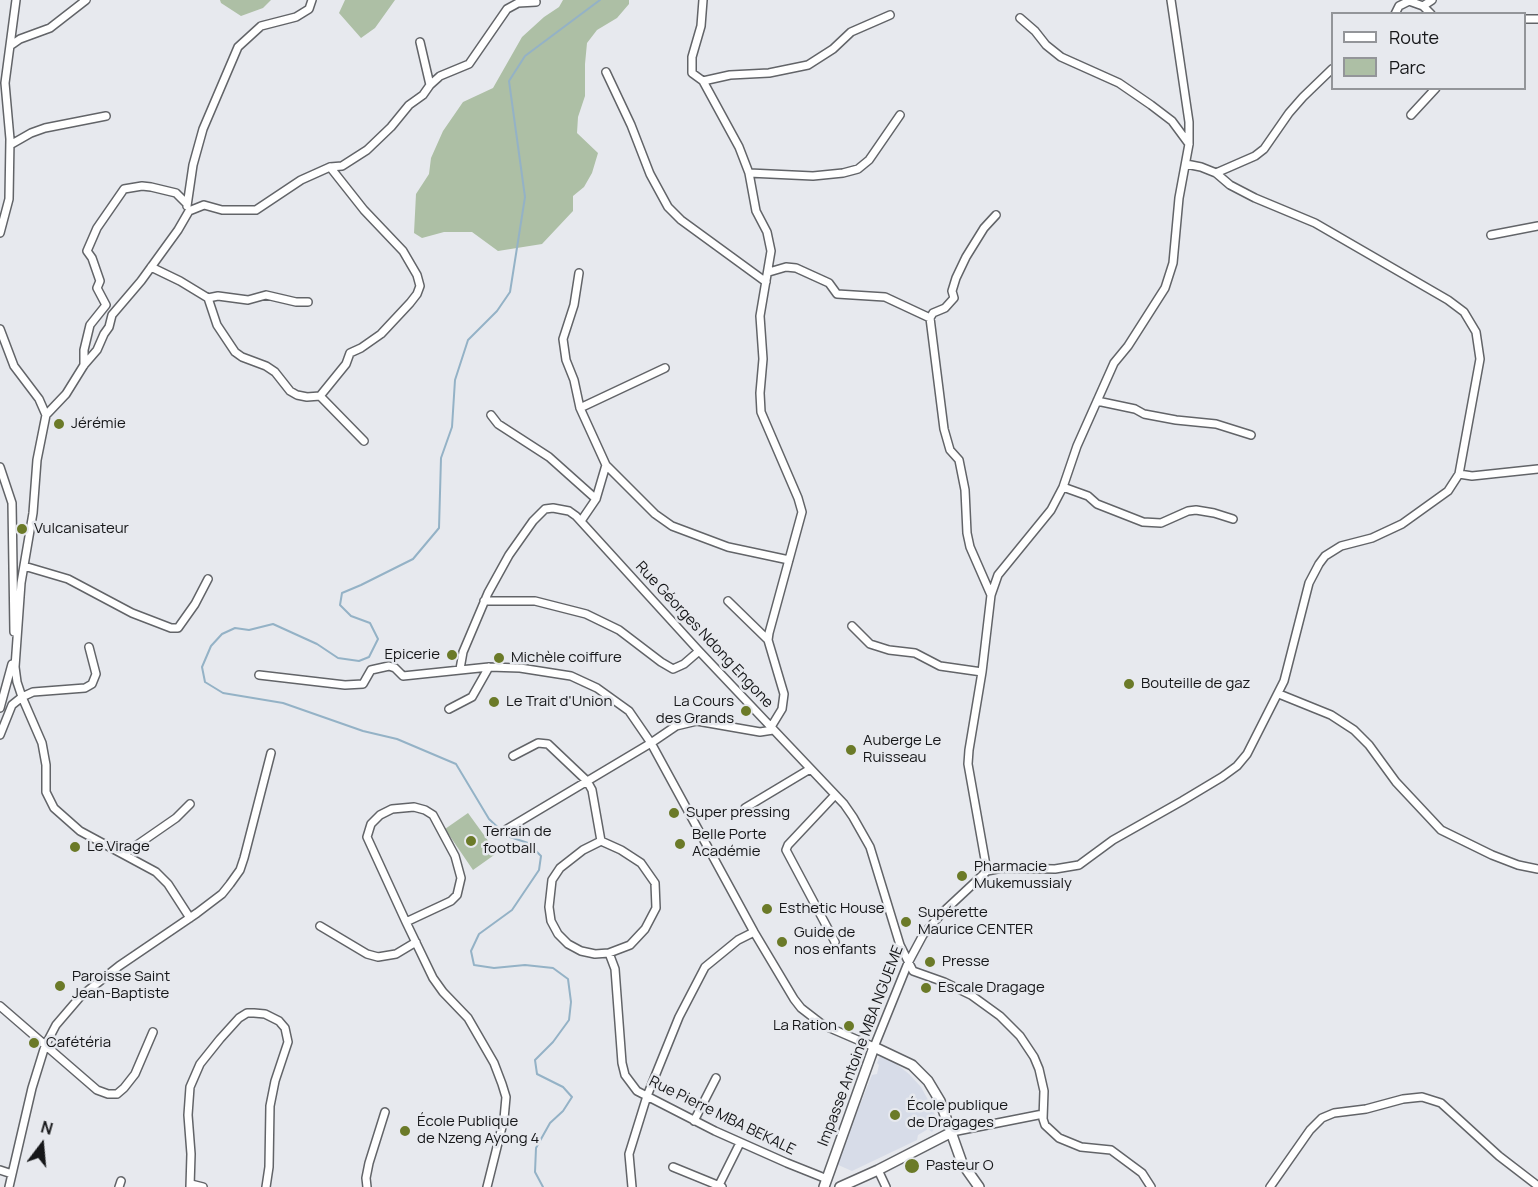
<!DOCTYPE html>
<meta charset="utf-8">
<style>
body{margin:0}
#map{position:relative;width:1538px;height:1187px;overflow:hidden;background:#e7e9ee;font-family:Manrope,sans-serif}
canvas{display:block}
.legend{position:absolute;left:1331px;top:12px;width:195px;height:78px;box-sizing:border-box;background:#e7e9ee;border:2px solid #939599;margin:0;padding:8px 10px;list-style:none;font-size:18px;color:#161719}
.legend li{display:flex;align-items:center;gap:12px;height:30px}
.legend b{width:30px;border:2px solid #939599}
.north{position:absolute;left:12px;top:1115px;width:60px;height:60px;-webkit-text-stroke:4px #e7e9ee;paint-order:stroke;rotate:16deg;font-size:16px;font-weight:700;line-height:24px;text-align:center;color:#161719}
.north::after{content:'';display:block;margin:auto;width:21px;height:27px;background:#161719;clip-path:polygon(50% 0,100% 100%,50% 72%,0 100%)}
</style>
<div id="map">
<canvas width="1538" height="1187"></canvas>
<ul class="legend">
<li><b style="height:8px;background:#fff"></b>Route</li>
<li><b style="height:16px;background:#adbfa5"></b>Parc</li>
</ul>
<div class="north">N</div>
</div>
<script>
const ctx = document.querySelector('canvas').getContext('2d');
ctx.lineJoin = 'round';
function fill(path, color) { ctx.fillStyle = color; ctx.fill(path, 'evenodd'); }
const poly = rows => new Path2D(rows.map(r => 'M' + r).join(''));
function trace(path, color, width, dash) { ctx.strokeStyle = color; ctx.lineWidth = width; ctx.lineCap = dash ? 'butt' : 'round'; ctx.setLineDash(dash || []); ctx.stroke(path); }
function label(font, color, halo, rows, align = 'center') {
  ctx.font = font + ' Manrope,sans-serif'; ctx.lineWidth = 5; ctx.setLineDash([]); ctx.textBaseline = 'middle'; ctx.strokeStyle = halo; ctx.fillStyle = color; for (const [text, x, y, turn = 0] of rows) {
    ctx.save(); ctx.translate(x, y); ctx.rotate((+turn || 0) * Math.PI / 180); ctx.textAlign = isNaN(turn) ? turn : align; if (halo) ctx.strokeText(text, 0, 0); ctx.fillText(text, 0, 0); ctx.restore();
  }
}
fill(poly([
 [880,1056,895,1063,909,1074,921,1087,932,1107,938,1123,932,1132,928,1129,918,1135,917,1140,852,1171,836,1164,872,1075,877,1074,879,1065,877,1063]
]), '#d7dce8');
fill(poly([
 [220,0,271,0,263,8,241,16,221,3],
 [345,0,395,0,375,28,361,38,339,13],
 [563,0,629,0,629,4,617,18,597,30,587,43,585,64,585,96,578,117,577,133,598,153,592,173,584,187,573,196,573,211,542,244,498,251,472,232,444,232,422,238,414,233,416,194,429,174,431,158,443,131,463,102,493,88,522,37,544,17,559,7],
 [468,813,497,853,473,870,445,829]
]), '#adbfa5');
trace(poly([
 [543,1187,535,1172,536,1148,550,1123,563,1111,572,1097,563,1087,537,1074,535,1060,553,1042,569,1020,571,1002,568,979,553,968,525,965,494,968,474,965,471,951,479,934,512,910,539,870,541,856,528,843,507,836,489,819,456,764,397,739,363,731,283,703,223,693,205,682,202,667,211,646,222,634,235,628,249,630,273,624,317,644,338,658,359,661,369,657,378,639,370,623,351,616,340,605,342,593,361,585,413,559,439,528,441,458,452,427,455,380,468,340,497,311,510,292,525,197,509,81,525,56,600,0]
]), '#94b2c6', 2);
const minor = poly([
 [703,0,701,26,692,57,692,73,703,81,739,147,749,173,756,211,767,232,771,251,760,316,763,359,760,393,761,412,798,498,802,512,769,633,768,640,784,694,782,709,771,727],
 [1423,6,1432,0],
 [1395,14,1399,6,1409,1,1423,6,1431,14],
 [1020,18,1035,31,1046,45,1061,57,1119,83,1151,105,1172,121,1189,144],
 [1524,19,1538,19],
 [10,46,20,39,50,28,86,0],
 [606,72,631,125,650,174,668,207,681,220,766,282],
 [703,81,730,75,769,73,808,65,833,49,851,32,890,15],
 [430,85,440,76,469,64,507,9,518,3,536,2],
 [1411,115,1436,88],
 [10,145,31,133,45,128,106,116],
 [749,173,813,176,843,173,858,169,869,160,900,115],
 [1216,173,1255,156,1264,149,1289,113,1303,97,1332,69],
 [187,206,193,165,203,129,238,47,261,26,296,17,309,9,312,0],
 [0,233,9,199,10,139,5,83,16,0],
 [1491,235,1538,226],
 [151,267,180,281,208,298,218,296,248,300,266,295,296,302,308,302],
 [769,272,786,267,796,268,829,283,837,294,885,297,930,318],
 [579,273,574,305,563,339,566,360,574,380,580,408,606,465,655,514,672,526,728,547,789,560],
 [208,298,217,325,235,352,242,357,266,366,275,372,290,391,297,395,307,397,320,396,346,364,350,353,361,348,381,334,410,303,417,294,420,286,417,275,403,251,364,210,330,167],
 [0,329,14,366,39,399,46,415,37,460,33,513,21,583,15,667,17,682,22,697,42,743,46,765,46,792,54,808,80,831,156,872,168,884,190,918],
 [84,365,84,350,90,325,106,305,97,288,100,281,92,258,87,251,97,228,124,189,142,186,151,187,176,193,186,203],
 [320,396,364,441],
 [1097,401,1135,409,1144,414,1176,420,1216,424,1251,435],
 [580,408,665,368],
 [46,415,66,394,84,365,97,350,104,334,109,327,112,315,141,281,178,230,189,211,204,205,222,210,256,210,301,180,330,167,342,166,367,150,391,127,409,105,423,95,430,85,420,42],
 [491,415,498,424,549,457,596,499],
 [0,467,12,503,14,632],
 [1459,474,1472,476,1538,469],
 [1063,487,1088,496,1097,504,1143,522,1161,523,1188,511,1196,510,1214,513,1233,519],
 [581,521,596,499,606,465],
 [24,566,68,579,132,613,171,628,178,628,195,604,208,579],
 [991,595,970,547,967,533,965,490,959,460,950,450,944,429,930,318,933,313,945,308,954,298,952,291,956,278,966,257,984,228,996,215],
 [484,601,535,601,586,614,619,630,661,662,673,669,684,664,699,651],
 [728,601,768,640],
 [852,626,870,644,889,650,915,653,940,666,982,672],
 [460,669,463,652,488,593,509,555,533,521,545,509,553,508,569,511,576,516,699,651,844,804,853,817,870,847,900,945,913,971,944,982,971,995,1000,1016,1020,1036,1034,1057,1039,1069,1044,1091,1043,1119,1045,1125,1059,1138,1081,1147,1111,1150,1142,1173,1151,1187],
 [259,675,345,685,363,684,371,670,389,666,395,668,403,676,489,667,520,668,571,676,597,688,629,711,651,743,754,932,794,999,801,1008,823,1025,874,1047,908,963,923,935,942,913,987,871,1002,868,1055,869,1079,865,1113,840,1182,801,1222,777,1237,766,1247,754,1284,681,1309,583,1319,564,1325,556,1341,546,1372,538,1402,524,1448,491,1459,474,1480,359,1476,332,1464,312,1448,300,1315,223,1255,198,1230,185,1216,173,1201,167,1186,164],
 [1279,694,1331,715,1354,730,1369,745,1396,782,1441,830,1492,855,1518,865,1538,869],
 [0,708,12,664],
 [449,709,472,697,489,667],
 [0,735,12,705,22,697,33,692,85,688,92,684,96,674,89,647],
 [513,756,538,743,548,744,587,781,592,790,601,841],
 [745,808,810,769],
 [507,829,651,743,676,726,697,721,760,732,773,730],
 [601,841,621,850,641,863,655,883,656,908,645,929,630,945,609,953,595,954,581,951,568,944,558,934,551,921,549,907,552,880,560,868,583,850,601,841],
 [124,854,176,818,190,804],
 [987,871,968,764,969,750,982,672,991,595,998,575,1051,510,1063,487,1077,446,1114,363,1128,346,1165,288,1173,263,1179,198,1189,144,1189,122,1171,0],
 [406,922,451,901,457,895,461,878,455,856,433,815,425,810,414,807,392,809,380,815,371,824,367,837,406,922,433,978,443,992,468,1018,494,1063,502,1084,506,1097,504,1119,487,1187],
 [320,926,367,954,378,957,396,954,416,942],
 [835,942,786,850,788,845,835,795],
 [609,953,615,969,622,1063,625,1075,637,1091,715,1131,787,1163,827,1179],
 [0,1006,97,1090,108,1094,117,1094,124,1088,135,1074,153,1032],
 [694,1121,716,1078],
 [952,1132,1043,1114],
 [673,1167,722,1187],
 [0,1170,12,1174],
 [878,1170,886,1187],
 [191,1184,203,1187],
 [9,1187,32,1088,45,1046,56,1025,80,997,90,989,119,966,197,913,222,894,230,884,240,870,244,858,271,753],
 [119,1187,121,1181],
 [190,1187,191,1154,188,1115,190,1087,200,1064,220,1039,239,1018,247,1013,254,1013,265,1014,279,1021,285,1028,288,1042,275,1081,270,1106,269,1167,266,1187],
 [367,1187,366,1178,369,1163,385,1112],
 [632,1187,629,1154,647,1096,679,1017,705,967,738,940,754,932],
 [718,1187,740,1143],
 [1270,1187,1310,1130,1322,1118,1334,1113,1366,1109,1403,1099,1422,1097,1441,1103,1499,1156,1538,1186]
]);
const major = poly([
 [824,1187,874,1047,912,1065,928,1081,940,1101,962,1163,979,1187],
 [840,1187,878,1170,952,1132]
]);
trace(minor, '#626468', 10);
trace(major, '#626468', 12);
trace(minor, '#fff', 7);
trace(major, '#fff', 9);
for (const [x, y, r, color] of [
 [59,424,6,"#6b7a28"],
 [22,529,6,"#6b7a28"],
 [452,655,6,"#6b7a28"],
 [499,658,6,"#6b7a28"],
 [1129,684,6,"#6b7a28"],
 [494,702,6,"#6b7a28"],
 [746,711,6,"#6b7a28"],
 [851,750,6,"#6b7a28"],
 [674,813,6,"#6b7a28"],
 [471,841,6,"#6b7a28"],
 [680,844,6,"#6b7a28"],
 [75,847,6,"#6b7a28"],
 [962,876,6,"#6b7a28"],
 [767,909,6,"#6b7a28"],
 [906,922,6,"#6b7a28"],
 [782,942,6,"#6b7a28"],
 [930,962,6,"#6b7a28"],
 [60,986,6,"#6b7a28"],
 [926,988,6,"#6b7a28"],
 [849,1026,6,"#6b7a28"],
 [34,1043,6,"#6b7a28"],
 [895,1115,6,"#6b7a28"],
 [405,1131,6,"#6b7a28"],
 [912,1166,8,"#6b7a28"]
]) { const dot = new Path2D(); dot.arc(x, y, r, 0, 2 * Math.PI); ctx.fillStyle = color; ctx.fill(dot); trace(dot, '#e7e9ee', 2); }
label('15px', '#161719', '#e7e9ee', [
 ["Jérémie",71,424],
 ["Vulcanisateur",34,529],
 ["Epicerie",440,655,"right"],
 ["Michèle coiffure",511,658],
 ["Bouteille de gaz",1141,684],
 ["Le Trait d'Union",506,702],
 ["La Cours",734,702,"right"],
 ["des Grands",734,719,"right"],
 ["Auberge Le",863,741],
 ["Ruisseau",863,758],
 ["Super pressing",686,813],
 ["Terrain de",483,832],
 ["football",483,849],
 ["Belle Porte",692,835],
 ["Académie",692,852],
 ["Le Virage",87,847],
 ["Pharmacie",974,867],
 ["Mukemussialy",974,884],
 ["Esthetic House",779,909],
 ["Supérette",918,913],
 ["Maurice CENTER",918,930],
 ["Guide de",794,933],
 ["nos enfants",794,950],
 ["Presse",942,962],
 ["Paroisse Saint",72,977],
 ["Jean-Baptiste",72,994],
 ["Escale Dragage",938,988],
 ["La Ration",837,1026,"right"],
 ["Cafétéria",46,1043],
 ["École publique",907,1106],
 ["de Dragages",907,1123],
 ["École Publique",417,1122],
 ["de Nzeng Ayong 4",417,1139],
 ["Pasteur O",926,1166]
], 'left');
label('15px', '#161719', '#e7e9ee', [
 ["Rue Géorges Ndong Engone",704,635,47],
 ["Impasse Antoine MBA NGUEME",861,1046,-69],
 ["Rue Pierre MBA BEKALE",722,1116,26]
]);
</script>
